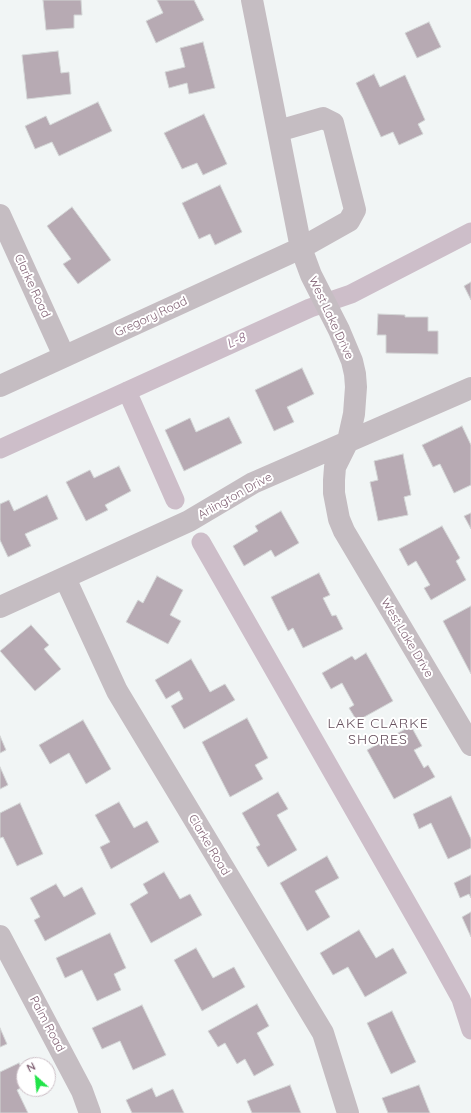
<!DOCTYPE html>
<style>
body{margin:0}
#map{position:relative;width:471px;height:1113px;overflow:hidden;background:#f1f5f5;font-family:Quicksand,sans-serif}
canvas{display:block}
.north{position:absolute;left:16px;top:1057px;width:40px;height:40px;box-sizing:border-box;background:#fff;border:1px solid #cdc1c8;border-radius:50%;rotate:333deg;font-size:11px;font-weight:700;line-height:16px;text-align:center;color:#826375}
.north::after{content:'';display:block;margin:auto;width:14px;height:18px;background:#21e449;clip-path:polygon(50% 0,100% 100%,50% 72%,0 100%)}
</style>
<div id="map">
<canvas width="471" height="1113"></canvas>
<div class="north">N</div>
</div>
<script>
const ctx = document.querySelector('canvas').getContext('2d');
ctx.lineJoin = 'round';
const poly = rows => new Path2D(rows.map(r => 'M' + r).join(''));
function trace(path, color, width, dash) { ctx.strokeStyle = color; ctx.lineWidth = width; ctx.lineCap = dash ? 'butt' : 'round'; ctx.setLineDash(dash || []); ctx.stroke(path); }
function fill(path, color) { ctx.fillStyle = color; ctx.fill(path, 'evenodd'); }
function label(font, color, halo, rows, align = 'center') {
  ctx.font = font + ' Quicksand,sans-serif'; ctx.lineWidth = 4; ctx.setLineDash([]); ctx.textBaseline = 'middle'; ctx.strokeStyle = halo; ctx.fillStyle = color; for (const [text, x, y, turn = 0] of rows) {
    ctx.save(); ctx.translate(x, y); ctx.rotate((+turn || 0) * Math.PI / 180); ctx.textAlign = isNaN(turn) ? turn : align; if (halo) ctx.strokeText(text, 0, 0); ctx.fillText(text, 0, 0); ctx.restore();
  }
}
trace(poly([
 [127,391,175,500],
 [0,449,310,308,351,294,471,232],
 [201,542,434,950,461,999,471,1030]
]), '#cdbec9', 19);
const building = poly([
 [43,0,81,0,82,15,74,15,74,28,46,30,43,0],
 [157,0,194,0,204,20,156,43,146,21,163,13,157,0],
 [429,22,441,47,417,58,405,33,429,22],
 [203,42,215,88,189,94,187,83,169,88,165,72,185,67,180,48,203,42],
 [58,51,61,73,69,72,71,94,27,99,22,55,58,51],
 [374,74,380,87,405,75,425,120,418,124,423,134,399,145,393,132,381,137,356,83,374,74],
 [98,102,112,131,59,156,52,142,35,149,25,126,46,116,50,125,98,102],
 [204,114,227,164,203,175,197,163,182,169,164,133,204,114],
 [220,185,242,232,215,245,210,234,199,239,182,203,220,185],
 [72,207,111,260,78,284,63,264,71,259,47,226,72,207],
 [471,282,471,300,464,286,471,282],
 [378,314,405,315,405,317,428,317,428,331,438,331,438,354,386,353,386,335,377,335,378,314],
 [302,368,314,394,287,407,294,422,274,431,255,390,302,368],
 [229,417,242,443,184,471,165,430,190,418,196,432,229,417],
 [462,426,471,445,471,485,454,493,440,464,433,467,422,445,462,426],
 [403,454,411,495,404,497,408,515,378,521,370,482,378,480,374,461,403,454],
 [119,466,131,491,105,505,108,510,86,521,66,482,90,470,94,478,119,466],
 [47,495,58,519,25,534,31,546,8,557,0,540,0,504,9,500,14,511,47,495],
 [281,511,299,543,275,557,271,550,244,566,233,546,258,531,255,526,281,511],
 [471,513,471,529,464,516,471,513],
 [442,526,460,558,456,561,466,580,431,600,424,588,430,585,416,561,408,566,399,549,442,526],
 [319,573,330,595,323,598,332,616,336,615,343,629,303,648,293,628,288,631,271,597,319,573],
 [157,576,183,590,170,615,181,621,168,644,126,622,138,600,143,603,157,576],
 [471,606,471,674,443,621,471,606],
 [31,625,49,645,44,649,61,669,35,691,0,651,31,625],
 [366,653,393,701,357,721,349,708,354,705,342,683,331,689,322,673,352,656,355,660,366,653],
 [191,659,210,692,225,684,235,700,184,729,171,706,183,699,179,691,166,699,155,680,191,659],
 [247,718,268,758,255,765,263,779,230,797,202,742,247,718],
 [83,720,111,769,86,784,69,753,50,764,39,745,83,720],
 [411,726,422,746,414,750,424,768,428,765,435,777,394,799,367,750,411,726],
 [0,736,6,750,0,753,0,736],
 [0,767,8,785,0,789,0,767],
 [278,792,288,809,277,815,297,850,268,867,256,847,260,845,242,813,278,792],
 [451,796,471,839,471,848,448,859,431,823,419,829,413,814,451,796],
 [119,802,134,828,147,821,159,842,111,869,100,847,110,842,95,815,119,802],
 [20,803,43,854,17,866,3,837,0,838,0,813,20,803],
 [327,856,339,878,315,891,330,917,307,931,280,883,327,856],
 [164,872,180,899,190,894,202,915,151,943,130,904,148,893,143,884,164,872],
 [471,875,471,898,469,894,460,898,454,883,471,875],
 [56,884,64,897,82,887,96,914,45,941,34,920,40,917,30,898,56,884],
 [471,912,471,937,462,917,471,912],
 [359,930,376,958,393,948,407,973,365,997,348,967,333,975,320,953,359,930],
 [110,933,126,968,114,974,121,990,97,1001,82,970,65,978,56,958,110,933],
 [196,948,213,978,234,967,245,987,202,1011,174,960,196,948],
 [257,1004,269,1026,257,1033,274,1065,254,1076,245,1059,237,1064,225,1043,218,1047,208,1031,257,1004],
 [142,1005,166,1055,133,1070,120,1041,102,1049,92,1028,142,1005],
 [392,1011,416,1062,391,1074,367,1023,392,1011],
 [0,1028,7,1044,0,1047,0,1028],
 [19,1063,24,1074,24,1086,17,1090,28,1113,0,1113,0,1072,19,1063],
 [290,1085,301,1113,252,1113,247,1101,290,1085],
 [419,1085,430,1113,388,1113,382,1098,419,1085],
 [152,1088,156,1097,173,1089,184,1113,132,1113,126,1100,152,1088]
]);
fill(building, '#b7aab3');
trace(building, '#d3d6d6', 1);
trace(poly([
 [252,0,301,248,311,275,339,330,352,361,355,374,356,387,354,414,348,441,335,467,334,480,334,493,339,519,344,531,471,745],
 [0,215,64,356],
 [0,386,301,248,349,221,355,210,333,123,323,118,278,131],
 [65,578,117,691,323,1033,348,1113],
 [0,607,189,521,253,483,471,388],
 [0,936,82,1091,90,1113]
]), '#c5bdc2', 22);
label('12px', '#826375', '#fff', [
 ["Clarke Road",32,286,65],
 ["Gregory Road",151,317,-25],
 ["West Lake Drive",331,318,65],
 ["Arlington Drive",235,496,-29],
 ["West Lake Drive",407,638,59],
 ["Clarke Road",209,845,59],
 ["Palm Road",47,1024,62]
]);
label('italic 13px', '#8d6884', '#fff', [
 ["L-8",236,341,-25]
]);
ctx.letterSpacing = '1px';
label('14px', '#67515e', '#fff', [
 ["LAKE CLARKE",378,724],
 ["SHORES",378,740]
]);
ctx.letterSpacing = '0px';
</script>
